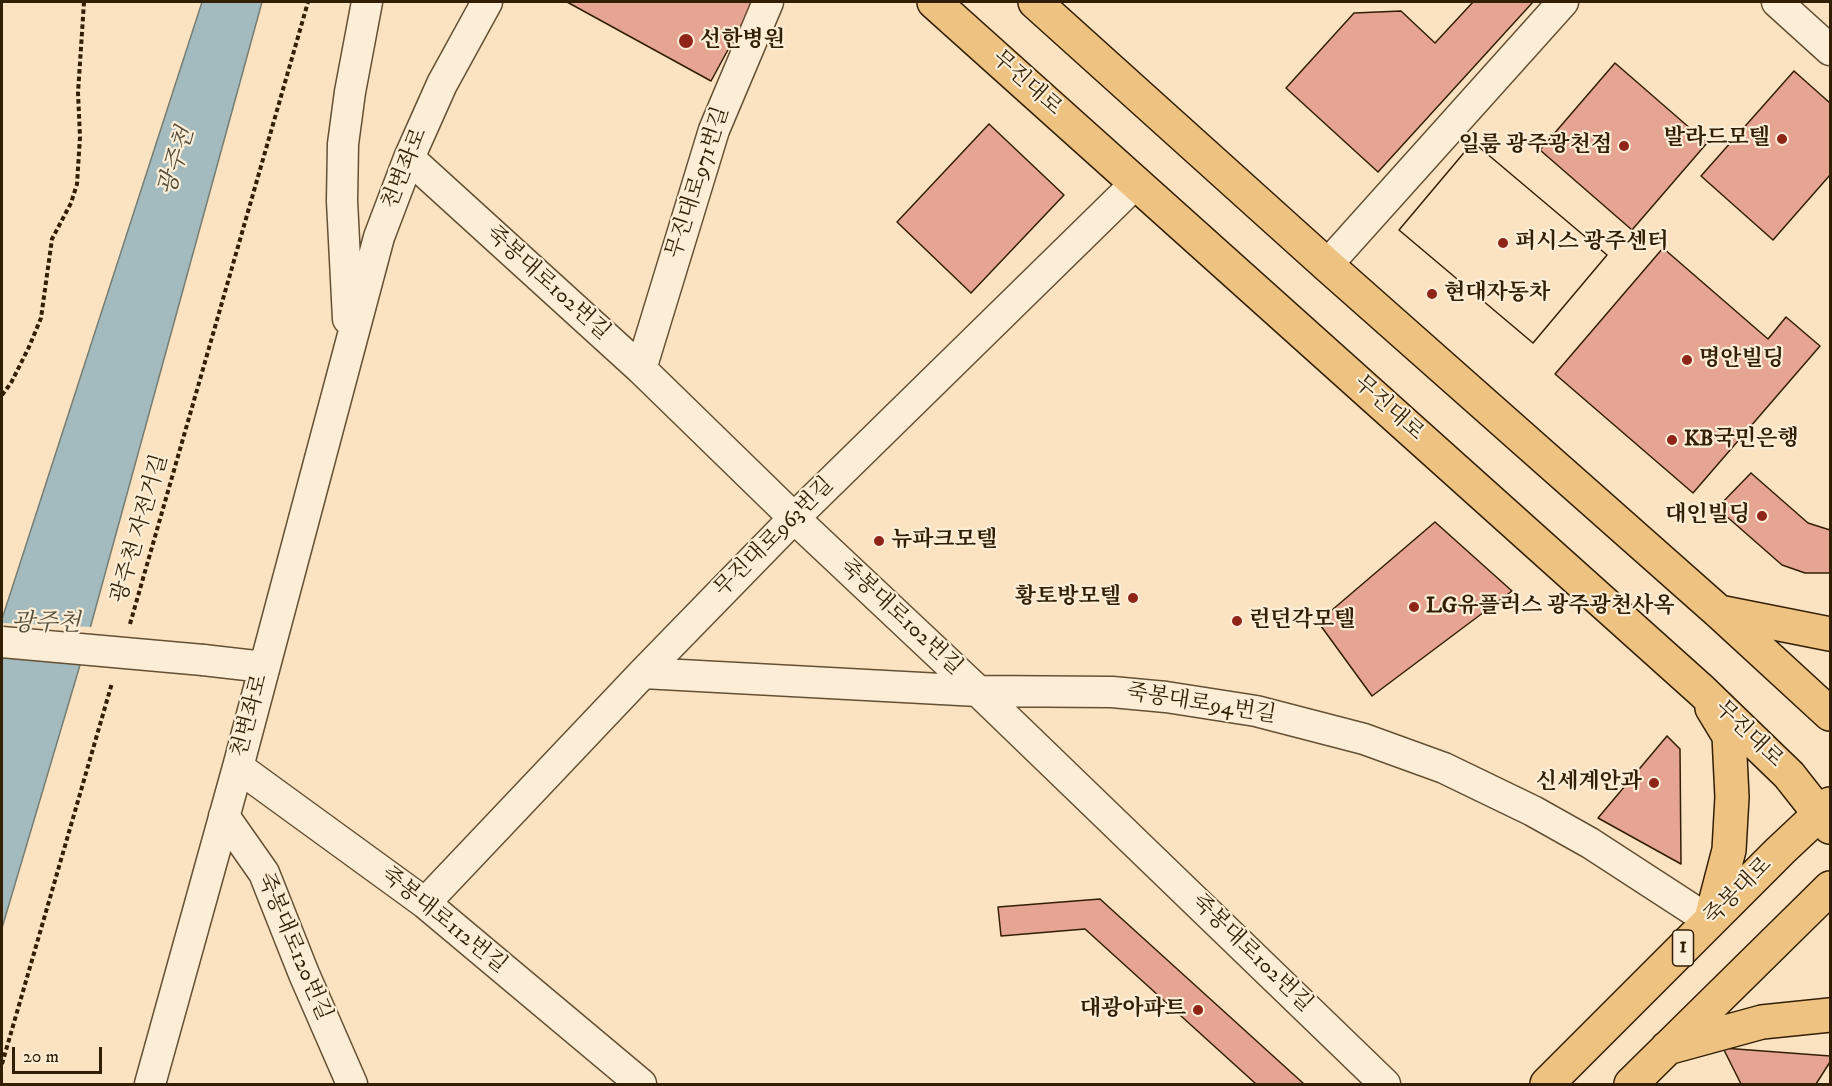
<!DOCTYPE html>
<meta charset="utf-8">
<style>
body{margin:0}
#map{position:relative;width:1832px;height:1086px;overflow:hidden;background:#fbe3c2;font-family:"IM FELL DW Pica",serif}
canvas{display:block}
.frame{position:absolute;inset:0;border:3px solid #321f03;pointer-events:none}
.scale{position:absolute;left:12px;top:1047px;width:90px;height:27px;box-sizing:border-box;border:3px solid #321f03;border-top:0;padding-left:8px;font-size:18px;line-height:21px;white-space:nowrap;color:#321f03;-webkit-text-stroke:4px #fcedd7;paint-order:stroke}
</style>
<div id="map">
<canvas width="1832" height="1086"></canvas>
<div class="frame"></div>
<div class="scale">20 m</div>
</div>
<script>
const ctx = document.querySelector('canvas').getContext('2d');
ctx.lineJoin = 'round';
function fill(path, color) { ctx.fillStyle = color; ctx.fill(path, 'evenodd'); }
const poly = rows => new Path2D(rows.map(r => 'M' + r).join(''));
function trace(path, color, width, dash) { ctx.strokeStyle = color; ctx.lineWidth = width; ctx.lineCap = dash ? 'butt' : 'round'; ctx.setLineDash(dash || []); ctx.stroke(path); }
function label(font, color, halo, rows, align = 'center') {
  ctx.font = font + ' "IM FELL DW Pica","Noto Serif KR",serif'; ctx.lineWidth = 4.5; ctx.setLineDash([]); ctx.textBaseline = 'middle'; ctx.strokeStyle = halo; ctx.fillStyle = color; for (const [text, x, y, turn = 0] of rows) {
    ctx.save(); ctx.translate(x, y); ctx.rotate((+turn || 0) * Math.PI / 180); ctx.textAlign = isNaN(turn) ? turn : align; if (halo) ctx.strokeText(text, 0, 0); ctx.fillText(text, 0, 0); ctx.restore();
  }
}
const water = poly([
 [202,2,262,2,80,665,2,928,2,619,202,2]
]);
fill(water, '#a3bbbe');
trace(water, '#767d73', 1.5);
fill(poly([
 [2,623,93,627,87,650,2,647]
]), '#fbe3c2');
const building = poly([
 [567,2,754,2,711,81,567,2],
 [1473,2,1533,2,1378,172,1286,88,1354,13,1401,11,1435,43,1473,2],
 [1615,63,1707,143,1632,230,1540,150,1615,63],
 [1794,71,1830,103,1830,175,1773,240,1701,176,1794,71],
 [989,124,1064,195,971,293,897,222,989,124],
 [1473,142,1607,255,1533,343,1399,230,1473,142],
 [1473,142,1607,255,1533,343,1399,230,1473,142],
 [1663,248,1768,339,1786,317,1820,346,1693,493,1555,374,1663,248],
 [1751,473,1808,523,1830,530,1830,573,1805,573,1782,565,1717,508,1751,473],
 [1435,522,1512,591,1372,696,1318,622,1435,522],
 [1667,736,1680,749,1681,864,1598,818,1667,736],
 [1100,899,1304,1084,1256,1084,1085,929,1001,936,998,907,1100,899],
 [1723,1048,1830,1056,1830,1062,1816,1084,1741,1084,1723,1048]
]);
fill(building, '#e6a492');
trace(building, '#321f03', 1.5);
const minor = poly([
 [1777,2,1830,50],
 [409,158,641,369,794,518,978,691,1385,1084],
 [1327,265,1563,2],
 [348,319,342,201,343,144,350,92,367,2],
 [641,369,714,130,768,2],
 [203,660,264,667],
 [643,673,978,691,1112,692,1166,697,1256,711,1364,739,1444,768,1533,811,1590,843,1710,921],
 [238,767,425,903,641,1084],
 [224,816,264,873,304,974,352,1084],
 [425,903,643,673,794,518,1136,183],
 [150,1084,238,767,379,237,409,158,442,84,487,2]
]);
const major = poly([
 [934,2,1702,691,1789,775,1830,827],
 [1035,2,1327,265,1719,612,1830,714],
 [1719,612,1830,634],
 [1711,919,1729,850,1732,797,1729,736,1712,708],
 [1667,1048,1762,1022,1830,1015],
 [1547,1084,1780,851,1830,804],
 [1631,1084,1830,888]
]);
trace(minor, '#645033', 33);
trace(major, '#321f03', 36);
trace(poly([
 [2,395,11,383,29,347,41,318,52,239,71,203,77,184,80,137,78,93,84,2],
 [130,624,308,2],
 [2,1064,112,683]
]), '#321f03', 4, [4.5, 3]);
trace(minor, '#fcedd7', 30);
trace(major, '#eec281', 33);
const minorBridge = poly([
 [2,642,203,660]
]);
trace(minorBridge, '#645033', 33, []);
trace(minorBridge, '#fcedd7', 30);
for (const [x, y, r, color] of [
 [686,41,8,"#8f2418"],
 [1782,139,6,"#8f2418"],
 [1624,146,6,"#8f2418"],
 [1503,243,6,"#8f2418"],
 [1432,294,6,"#8f2418"],
 [1687,360,6,"#8f2418"],
 [1672,440,6,"#8f2418"],
 [1762,516,6,"#8f2418"],
 [879,541,6,"#8f2418"],
 [1133,598,6,"#8f2418"],
 [1414,607,6,"#8f2418"],
 [1237,621,6,"#8f2418"],
 [1654,783,6,"#8f2418"],
 [1198,1010,6,"#8f2418"]
]) { const dot = new Path2D(); dot.arc(x, y, r, 0, 2 * Math.PI); ctx.fillStyle = color; ctx.fill(dot); trace(dot, '#fcedd7', 2); }
for (const [x, y, w] of [
 [1683,948,21]
]) { const box = new Path2D(); box.roundRect(x - w / 2, y - 18, w, 36, 4.5); ctx.fillStyle = '#fcedd7'; ctx.fill(box); trace(box, '#321f03', 1.5); }
label('bold 21px', '#321f03', null, [
 ["1",1683,948]
]);
label('bold 22px', '#321f03', '#fcedd7', [
 ["선한병원",700,41],
 ["발라드모텔",1770,139,"right"],
 ["일룸 광주광천점",1612,146,"right"],
 ["퍼시스 광주센터",1515,243],
 ["현대자동차",1444,294],
 ["명안빌딩",1699,360],
 ["KB국민은행",1684,440],
 ["대인빌딩",1750,516,"right"],
 ["뉴파크모텔",891,541],
 ["황토방모텔",1121,598,"right"],
 ["LG유플러스 광주광천사옥",1426,607],
 ["런던각모텔",1249,621],
 ["신세계안과",1642,783,"right"],
 ["대광아파트",1186,1010,"right"]
], 'left');
label('22px', '#321f03', '#fcedd7', [
 ["무진대로",1026,84,42],
 ["천변좌로",406,169,-68],
 ["무진대로971번길",699,183,-72],
 ["죽봉대로102번길",547,284,42],
 ["무진대로",1388,409,42],
 ["광주천 자전거길",141,529,-74],
 ["무진대로963번길",775,538,-45],
 ["죽봉대로102번길",900,618,43],
 ["죽봉대로94번길",1201,705,9],
 ["천변좌로",251,716,-75],
 ["무진대로",1748,735,44],
 ["죽봉대로",1739,892,-45],
 ["죽봉대로112번길",443,921,39],
 ["죽봉대로120번길",293,947,67],
 ["죽봉대로102번길",1251,954,44]
]);
label('italic 24px', '#544e3b', '#fcedd7', [
 ["광주천",178,162,-73],
 ["광주천",46,625]
]);
</script>
